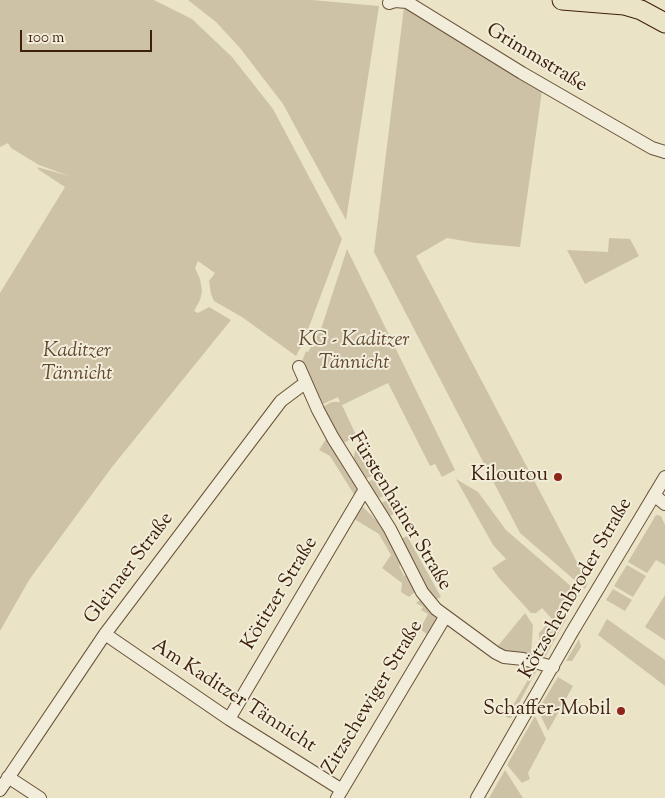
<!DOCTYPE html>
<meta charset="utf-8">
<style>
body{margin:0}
#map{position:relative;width:665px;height:798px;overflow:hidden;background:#ebe3c6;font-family:"Sorts Mill Goudy",serif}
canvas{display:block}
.scale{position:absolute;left:20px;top:30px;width:132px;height:22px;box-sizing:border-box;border:2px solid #3d2009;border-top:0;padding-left:6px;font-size:15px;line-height:18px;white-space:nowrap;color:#3d2009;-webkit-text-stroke:4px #f2edda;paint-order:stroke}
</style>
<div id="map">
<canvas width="665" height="798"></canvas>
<div class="scale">100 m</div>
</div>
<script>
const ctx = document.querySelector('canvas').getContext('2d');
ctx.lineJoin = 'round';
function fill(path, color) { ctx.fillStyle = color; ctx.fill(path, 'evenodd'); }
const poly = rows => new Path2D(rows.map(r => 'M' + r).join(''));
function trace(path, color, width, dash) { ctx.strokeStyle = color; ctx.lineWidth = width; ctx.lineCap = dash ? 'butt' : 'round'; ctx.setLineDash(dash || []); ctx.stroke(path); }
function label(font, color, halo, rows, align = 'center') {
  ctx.font = font + ' "Sorts Mill Goudy",serif'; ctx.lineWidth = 4; ctx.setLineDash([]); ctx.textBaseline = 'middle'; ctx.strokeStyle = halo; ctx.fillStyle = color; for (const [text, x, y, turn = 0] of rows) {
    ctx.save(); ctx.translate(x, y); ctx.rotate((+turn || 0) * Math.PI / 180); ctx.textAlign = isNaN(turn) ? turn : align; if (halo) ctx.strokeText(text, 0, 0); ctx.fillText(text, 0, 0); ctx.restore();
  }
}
fill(poly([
 [0,0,154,0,192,19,232,57,273,109,342,239,303,343,296,356,242,317,214,301,211,294,209,281,215,273,198,261,195,268,200,279,202,291,200,300,194,311,198,313,209,307,231,320,112,467,29,580,0,631,0,293,65,187,39,170,37,167,69,176,39,165,11,148,8,143,0,147],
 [188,0,312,0,379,6,346,220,283,104,240,48,216,22],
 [404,7,542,91,520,247,476,243,447,238,416,256,588,583,585,589,520,533,374,252],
 [609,238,630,239,639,256,585,284,567,250,608,252],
 [347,249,455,470,442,477,435,464,430,466,388,383,342,405,356,435,346,442,342,443,322,407,332,402,340,402,338,397,321,405,301,364,306,351,308,352,321,329],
 [326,439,359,489,355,496,330,456,319,450],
 [361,445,376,474,365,479,353,462,355,450],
 [376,478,386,495,379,498,366,483],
 [456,479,478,492,506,530,580,594,564,615,567,618,545,657,541,657,539,633,552,619,542,608,536,613,531,613,499,578,492,568,506,559,493,545],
 [388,500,394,514,388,517,381,503],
 [362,506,389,533,404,563,399,566,404,576,409,574,416,591,409,597,401,592,402,583,382,568,391,555,379,534,351,517],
 [656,515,661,516,665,525,665,565,656,560,647,573,628,562],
 [407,536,441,597,435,600,426,588,401,539],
 [627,565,646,576,633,597,614,586],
 [613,589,632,600,625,611,606,600],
 [665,595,665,640,645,627],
 [421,599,436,619,428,635,420,629,428,614,421,610,423,607,416,603],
 [525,613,533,625,531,656,508,653,497,647],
 [607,619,665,660,665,686,598,635],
 [579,639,581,647,572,661,566,661],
 [523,665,538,668,511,718,509,718,506,717,529,678,518,671],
 [558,677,573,686,548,731,538,710],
 [535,716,546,739,528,773,530,779,522,783,507,765],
 [505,770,523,798,489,798]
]), '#cdc2a6');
const minor = poly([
 [389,3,395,1,407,2,522,73,652,148,665,152],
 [299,367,318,410,333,438,390,529,422,592,436,609,496,653,504,657,523,659,553,667],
 [654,495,665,504],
 [105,634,229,719,342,790],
 [229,719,365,489],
 [8,777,40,798],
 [0,790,105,634,281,401,305,383],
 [337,798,445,617],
 [477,798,572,632,665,477]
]);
const highway = poly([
 [562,0,624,5,641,10,665,23]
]);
trace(minor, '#685138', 14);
trace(highway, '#3d2009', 21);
trace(minor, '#f2edda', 12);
trace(highway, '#ebe3c6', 19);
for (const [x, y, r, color] of [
 [558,477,5,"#8f2418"],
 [621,711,5,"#8f2418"]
]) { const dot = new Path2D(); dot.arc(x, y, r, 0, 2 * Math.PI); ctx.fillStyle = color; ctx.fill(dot); trace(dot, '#f2edda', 2); }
label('20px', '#3d2009', '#f2edda', [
 ["Grimmstraße",536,59,31],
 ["Fürstenhainer Straße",399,512,59],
 ["Gleinaer Straße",130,569,-53],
 ["Kötzschenbroder Straße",577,589,-60],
 ["Kötitzer Straße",281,594,-59],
 ["Am Kaditzer Tännicht",233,697,33],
 ["Zitzschewiger Straße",374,698,-59]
]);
label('italic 20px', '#614830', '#f2edda', [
 ["KG - Kaditzer",354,342],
 ["Tännicht",354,365],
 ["Kaditzer",77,353],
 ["Tännicht",77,376]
]);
label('20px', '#3d2009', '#f2edda', [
 ["Kiloutou",548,477],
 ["Schaffer-Mobil",611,711]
], 'right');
</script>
